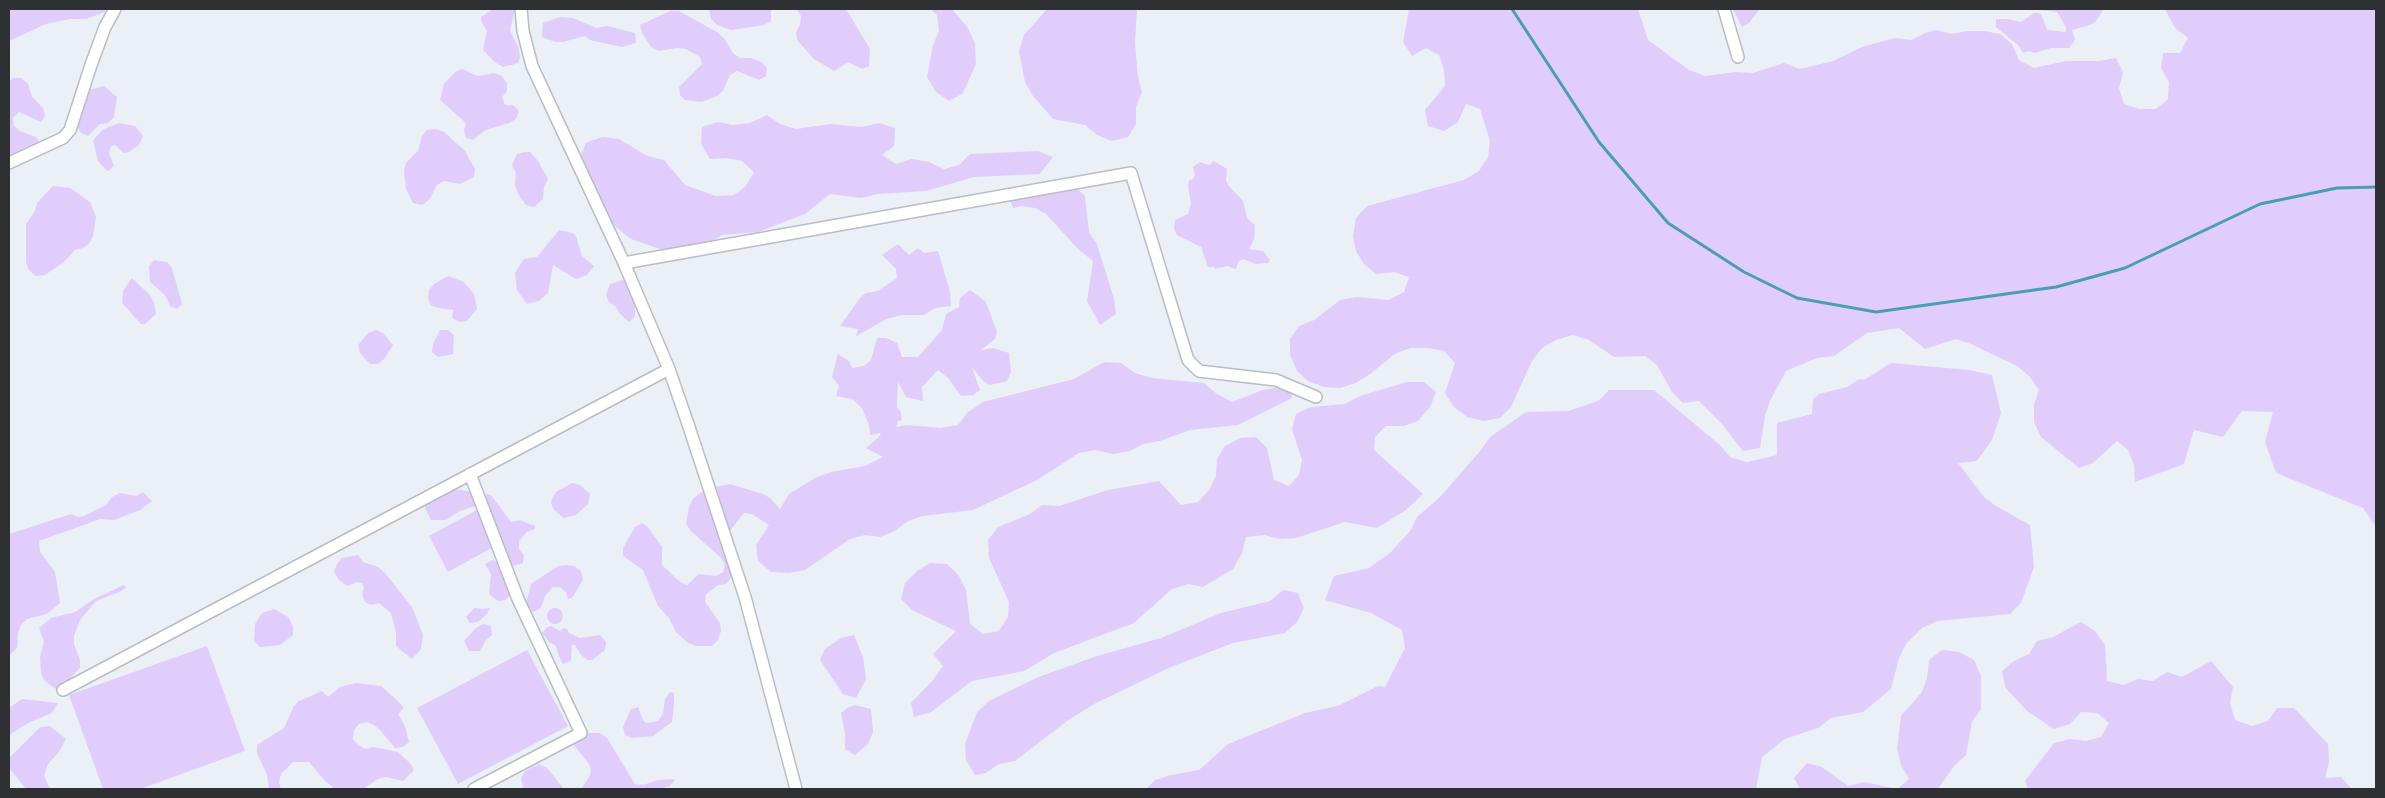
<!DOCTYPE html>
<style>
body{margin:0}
#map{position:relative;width:2385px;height:798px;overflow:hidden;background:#ebeff6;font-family:Karla,sans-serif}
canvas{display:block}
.frame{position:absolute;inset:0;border:10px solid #2f3033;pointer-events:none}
</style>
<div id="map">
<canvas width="2385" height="798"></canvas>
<div class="frame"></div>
</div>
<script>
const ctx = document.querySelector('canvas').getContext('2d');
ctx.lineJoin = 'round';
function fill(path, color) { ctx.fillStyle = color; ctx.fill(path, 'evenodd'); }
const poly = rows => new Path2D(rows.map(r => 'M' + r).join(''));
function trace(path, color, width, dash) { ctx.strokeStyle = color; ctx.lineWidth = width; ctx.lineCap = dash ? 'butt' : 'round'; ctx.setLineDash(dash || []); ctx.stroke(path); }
fill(poly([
 [9,9,105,9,105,12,86,19,70,19,46,24,9,41],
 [493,9,515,9,510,30,519,49,520,58,518,63,515,64,503,67,494,61,483,50,487,31,481,21,481,17],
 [709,9,771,9,771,21,764,25,731,30,717,25,711,19],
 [796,9,846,9,870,49,869,66,862,69,848,62,834,71,814,59,797,40,796,32,800,25,801,16],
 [931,9,952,9,968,28,975,44,976,64,963,93,949,101,936,92,927,77,933,45,939,31,937,15],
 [1047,9,1137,9,1135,43,1138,77,1142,92,1136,107,1136,124,1128,137,1112,141,1097,135,1085,125,1053,119,1033,96,1025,82,1019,51,1024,35],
 [1409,9,1638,9,1648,40,1689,70,1705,76,1736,72,1753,73,1784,63,1800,69,1833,61,1862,47,1895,38,1911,40,1925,33,1936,30,1952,34,1967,31,1984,31,2000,34,2012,44,2019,60,2034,68,2066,61,2099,61,2116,58,2123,72,2119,88,2124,104,2139,109,2156,109,2168,99,2169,82,2161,68,2163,53,2180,53,2188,38,2175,28,2165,9,2376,9,2376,527,2363,508,2276,473,2265,442,2273,412,2242,411,2223,437,2194,430,2184,464,2135,482,2134,465,2128,450,2117,441,2093,463,2079,468,2041,437,2034,422,2034,405,2039,390,2030,377,2017,366,1971,344,1956,339,1925,349,1899,328,1867,333,1834,356,1817,358,1786,371,1770,401,1765,416,1760,448,1743,451,1722,424,1699,401,1683,403,1672,392,1657,365,1645,356,1614,357,1589,340,1573,335,1556,340,1542,348,1532,361,1511,407,1500,418,1483,421,1467,417,1454,407,1445,393,1455,363,1444,351,1429,348,1411,348,1396,353,1370,374,1356,383,1340,388,1324,387,1308,381,1297,371,1290,355,1290,339,1299,326,1314,320,1340,300,1357,297,1389,300,1404,292,1409,277,1394,272,1376,274,1364,264,1356,251,1353,236,1356,218,1367,206,1464,180,1479,171,1488,157,1490,141,1480,109,1466,104,1458,122,1444,131,1428,126,1425,110,1445,86,1444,70,1439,55,1426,48,1412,56,1403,42],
 [1733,9,1760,9,1749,23,1742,27],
 [2034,9,2104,9,2096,21,2090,25,2072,30,2075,40,2069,48,2051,48,2035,53,2028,51,2023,53,2018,45,1996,27,1996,19,2008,19,2021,22,2034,13,2038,13,2041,14,2047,30,2066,32,2066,27,2057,12],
 [670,11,679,11,717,32,724,38,733,53,740,58,750,58,762,62,767,68,766,76,759,80,737,71,730,75,723,91,717,96,702,102,685,100,680,95,679,87,702,64,700,57,686,49,677,48,658,51,651,47,642,33,640,25],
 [560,17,573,18,596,28,607,26,635,33,636,43,622,47,590,40,585,36,563,42,555,42,542,37,543,23],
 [462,69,478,76,494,73,502,76,507,83,507,91,502,97,505,105,513,105,519,111,516,119,509,123,486,130,473,140,466,138,464,130,466,123,440,100,444,84,455,72],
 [13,78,21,78,28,84,32,97,43,108,45,116,41,122,19,112,13,118,14,126,20,131,36,137,41,144,35,149,27,148,9,159,9,82],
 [104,86,117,97,114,117,108,123,100,124,88,136,81,133,77,126,89,90],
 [767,115,780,124,796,129,830,124,862,127,879,123,895,128,894,146,882,155,896,164,912,159,929,162,944,169,959,165,970,154,1038,151,1053,157,1040,174,974,177,926,191,878,194,861,198,830,194,805,214,758,232,722,235,694,252,663,250,631,239,618,229,608,218,579,159,586,143,602,137,619,139,647,156,664,160,685,185,716,196,734,195,746,186,754,172,742,161,727,158,710,159,701,144,702,127,718,122,733,125,750,123],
 [119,123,135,126,143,136,139,145,129,152,124,153,115,145,111,146,109,154,114,165,109,171,106,170,98,161,93,140,104,129],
 [436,129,444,132,465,151,475,169,474,177,460,184,444,181,437,185,429,200,422,205,413,203,406,189,404,170,406,163,418,151,422,136,427,130],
 [525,152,530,152,538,161,548,179,544,187,543,199,534,207,526,205,518,194,515,185,516,173,512,165,517,154],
 [1214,161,1227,169,1226,181,1228,185,1243,201,1247,218,1255,225,1254,240,1249,249,1263,251,1270,260,1268,263,1256,264,1243,259,1238,262,1236,269,1227,266,1215,269,1214,267,1208,267,1201,247,1177,235,1174,229,1175,220,1188,214,1191,204,1188,186,1189,180,1193,179,1195,175,1193,167,1200,162,1209,165],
 [1061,184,1080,191,1085,196,1089,232,1097,244,1114,299,1116,314,1100,325,1087,301,1093,261,1078,249,1046,214,1035,208,1021,206,1013,208,1009,197],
 [53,186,70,188,90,202,96,217,93,236,89,244,83,248,75,250,64,262,45,275,36,276,29,270,26,263,26,224,35,211,37,203],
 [559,230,573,233,576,236,582,256,594,266,587,275,576,279,553,265,548,293,539,301,527,304,517,290,515,273,524,259,537,257],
 [898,244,909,255,918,248,924,253,938,251,950,291,951,306,935,308,924,315,902,315,887,319,856,336,858,329,840,326,860,298,866,293,878,291,897,278,896,269,882,255],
 [154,260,167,262,172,268,182,304,177,309,170,306,165,295,150,282,149,266],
 [448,276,464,282,474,294,477,309,467,321,459,322,452,318,453,310,438,308,431,305,428,298,429,290,434,284],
 [132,278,150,295,154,303,156,314,145,324,141,324,122,303,123,291],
 [626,279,635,299,635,316,629,322,620,314,616,307,609,302,606,295,610,284],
 [970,290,986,302,997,332,995,339,981,350,993,348,1009,353,1011,372,1007,381,990,385,983,381,972,367,980,390,973,395,961,396,948,378,938,370,922,387,923,401,906,397,898,382,897,407,901,412,902,420,898,421,896,427,906,425,941,428,958,425,967,413,983,402,1074,379,1104,362,1121,363,1135,373,1152,378,1204,383,1217,394,1232,402,1263,390,1281,387,1291,390,1292,398,1238,425,1190,430,1160,441,1143,444,1130,451,1113,454,1096,450,1079,453,1037,480,973,510,923,516,908,521,895,531,880,537,865,535,850,539,805,570,789,573,771,572,758,561,756,545,769,525,752,514,744,513,729,532,736,572,726,584,718,585,706,594,705,602,720,623,721,631,718,640,712,646,696,646,688,643,676,632,669,618,658,606,643,570,623,556,623,548,635,527,642,523,648,527,662,547,662,565,680,582,687,585,699,574,716,576,723,572,725,564,721,558,691,531,686,524,689,507,693,499,705,489,730,484,763,494,770,498,780,509,789,494,815,478,831,472,865,466,883,457,866,448,881,435,879,433,870,435,869,425,862,408,852,399,836,396,839,386,832,377,838,354,849,361,852,368,864,366,871,360,877,338,886,338,897,343,902,357,918,357,942,330,946,314,959,307,960,298],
 [376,330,383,333,393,345,384,359,378,364,370,364,360,353,358,345,368,333],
 [440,330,448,330,454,335,453,354,438,357,432,352,433,344],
 [1891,363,1969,370,1992,375,2001,413,1992,440,1977,461,1958,463,1984,497,1996,506,2030,525,2034,567,2021,603,2010,614,1937,621,1922,628,1906,644,1899,658,1891,689,1863,712,1831,718,1818,728,1785,739,1762,757,1756,789,1146,789,1155,780,1171,775,1199,770,1228,744,1305,713,1338,706,1378,686,1385,687,1405,648,1402,630,1371,613,1325,600,1334,576,1369,568,1390,553,1410,531,1417,517,1440,497,1481,450,1490,437,1526,412,1568,411,1598,401,1609,390,1654,390,1721,446,1730,457,1747,462,1777,455,1777,423,1812,414,1813,399,1819,394,1847,387,1859,379,1864,380],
 [1407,382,1424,382,1436,392,1430,407,1418,421,1404,426,1386,426,1375,437,1374,450,1423,494,1406,510,1377,528,1345,522,1296,538,1280,539,1264,535,1246,537,1242,553,1233,569,1203,587,1188,584,1172,589,1134,623,1054,653,1024,671,972,681,931,712,914,717,911,703,933,680,943,666,933,654,956,631,912,610,901,599,905,583,917,571,930,563,947,564,959,576,966,590,970,624,983,634,999,631,1008,617,1009,602,989,558,988,540,998,527,1030,514,1042,505,1059,506,1108,490,1159,481,1181,505,1198,502,1209,490,1216,476,1217,459,1225,446,1240,438,1256,437,1267,448,1274,480,1289,486,1299,475,1302,460,1292,429,1296,414,1311,407,1345,404,1360,396],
 [572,483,580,485,590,494,588,504,576,515,564,518,554,510,551,503,552,499,556,492],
 [455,489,491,495,511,522,520,520,535,526,535,529,527,532,519,541,519,549,524,555,523,563,511,567,479,507,475,506,460,511,446,520,431,520,425,508,426,504],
 [143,492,152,501,140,510,114,520,100,519,39,541,40,552,55,572,60,603,47,614,27,619,21,625,18,632,17,648,9,656,9,534,71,514,78,517,84,516,106,505,112,497,120,493,136,496],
 [477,510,497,545,448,572,429,536],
 [358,555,363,562,378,567,385,573,412,607,423,635,421,649,412,659,396,646,396,633,391,613,379,603,371,605,365,602,362,594,364,587,362,583,358,582,347,586,338,579,334,572,337,564,342,558],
 [492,560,499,563,502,576,509,586,511,594,506,600,498,601,489,594,491,574,485,564],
 [566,565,574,566,581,571,583,580,572,598,568,599,566,592,560,587,553,587,545,596,541,608,534,612,531,610,526,603,531,584,558,566],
 [124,585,126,588,119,592,96,601,80,620,74,636,74,644,80,660,80,668,63,686,56,689,50,685,44,680,41,673,40,657,44,642,39,628,51,618,75,612,94,599],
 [1283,590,1298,593,1304,608,1297,622,1285,633,1233,643,1171,667,1094,704,1067,721,1015,761,999,764,986,773,975,775,966,760,965,744,977,712,989,701,1036,678,1097,656,1161,638,1221,613,1270,601],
 '547 616a8 8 0 1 1 16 0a8 8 0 1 1-16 0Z',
 [474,608,482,609,490,608,487,614,478,622,470,623,466,617],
 [274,609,288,617,293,626,293,635,280,645,260,647,254,641,255,624,262,613],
 [2081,622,2095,631,2105,645,2107,681,2123,685,2138,679,2153,681,2167,672,2182,677,2211,661,2233,687,2230,703,2235,720,2252,726,2268,721,2277,708,2294,708,2328,744,2329,762,2325,778,2341,777,2352,789,2028,789,2025,781,2054,743,2070,739,2086,741,2101,737,2109,723,2097,713,2081,712,2070,724,2054,729,2027,711,2005,687,2002,671,2014,661,2029,654,2037,641,2053,637],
 [483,624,491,626,492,635,486,640,480,651,469,651,464,641,476,628],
 [551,626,560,631,563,628,567,629,569,633,580,638,600,635,606,642,605,650,592,660,588,660,581,655,575,645,572,645,571,661,563,664,559,657,556,646,549,642,542,633,547,627],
 [854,635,863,657,866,679,856,698,843,694,820,660,825,649,841,638],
 [207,646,245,751,140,789,103,789,69,695],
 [527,650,568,726,458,784,417,708],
 [1942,650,1959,652,1974,660,1981,676,1981,709,1972,722,1966,755,1954,766,1938,789,1897,789,1909,779,1901,765,1897,749,1901,716,1922,692,1927,678,1929,660],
 [356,683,381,686,399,702,404,708,398,714,405,726,409,742,403,747,395,748,380,730,374,725,367,722,359,724,354,730,353,739,358,745,366,749,374,747,398,752,410,763,414,770,403,781,386,777,378,779,363,789,335,789,325,781,309,762,293,762,281,774,279,782,281,789,269,789,267,775,257,753,257,745,284,728,294,706,299,701,322,691,328,697,340,687],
 [670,692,674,693,674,706,672,722,669,724,653,736,632,738,625,735,623,727,631,709,638,707,643,720,646,723,658,721,663,714,665,699],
 [22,699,58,703,52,713,30,722,9,735,9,708],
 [855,705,871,709,873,732,868,744,855,755,845,749,845,733,841,713,847,708],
 [50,726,66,739,59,752,48,764,44,776,50,789,26,789,10,769,9,758,35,732,41,727],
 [585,733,600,733,607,738,635,784,643,785,658,780,675,779,670,786,659,789,581,789,588,779,591,772,589,764,573,744],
 [1807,763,1822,767,1848,786,1864,782,1897,789,1800,789,1794,778],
 [539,764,547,768,564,789,523,789,521,778,525,771]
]), '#e1cdfc');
trace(poly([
 [1512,9,1599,142,1668,223,1744,272,1797,298,1876,312,2056,287,2125,268,2260,204,2337,188,2376,187]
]), '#499eb3', 3);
const minor = poly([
 [521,9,523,31,532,66,624,263,669,369,688,424,745,597,796,789],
 [1724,9,1738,57],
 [9,163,63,138,70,130,91,65,105,27,115,9],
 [624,263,1131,173,1188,360,1199,371,1276,380,1316,397],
 [470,474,518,599,581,733,474,789],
 [63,690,669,369]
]);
trace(minor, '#b9bdc4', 14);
trace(minor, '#fff', 11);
</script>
